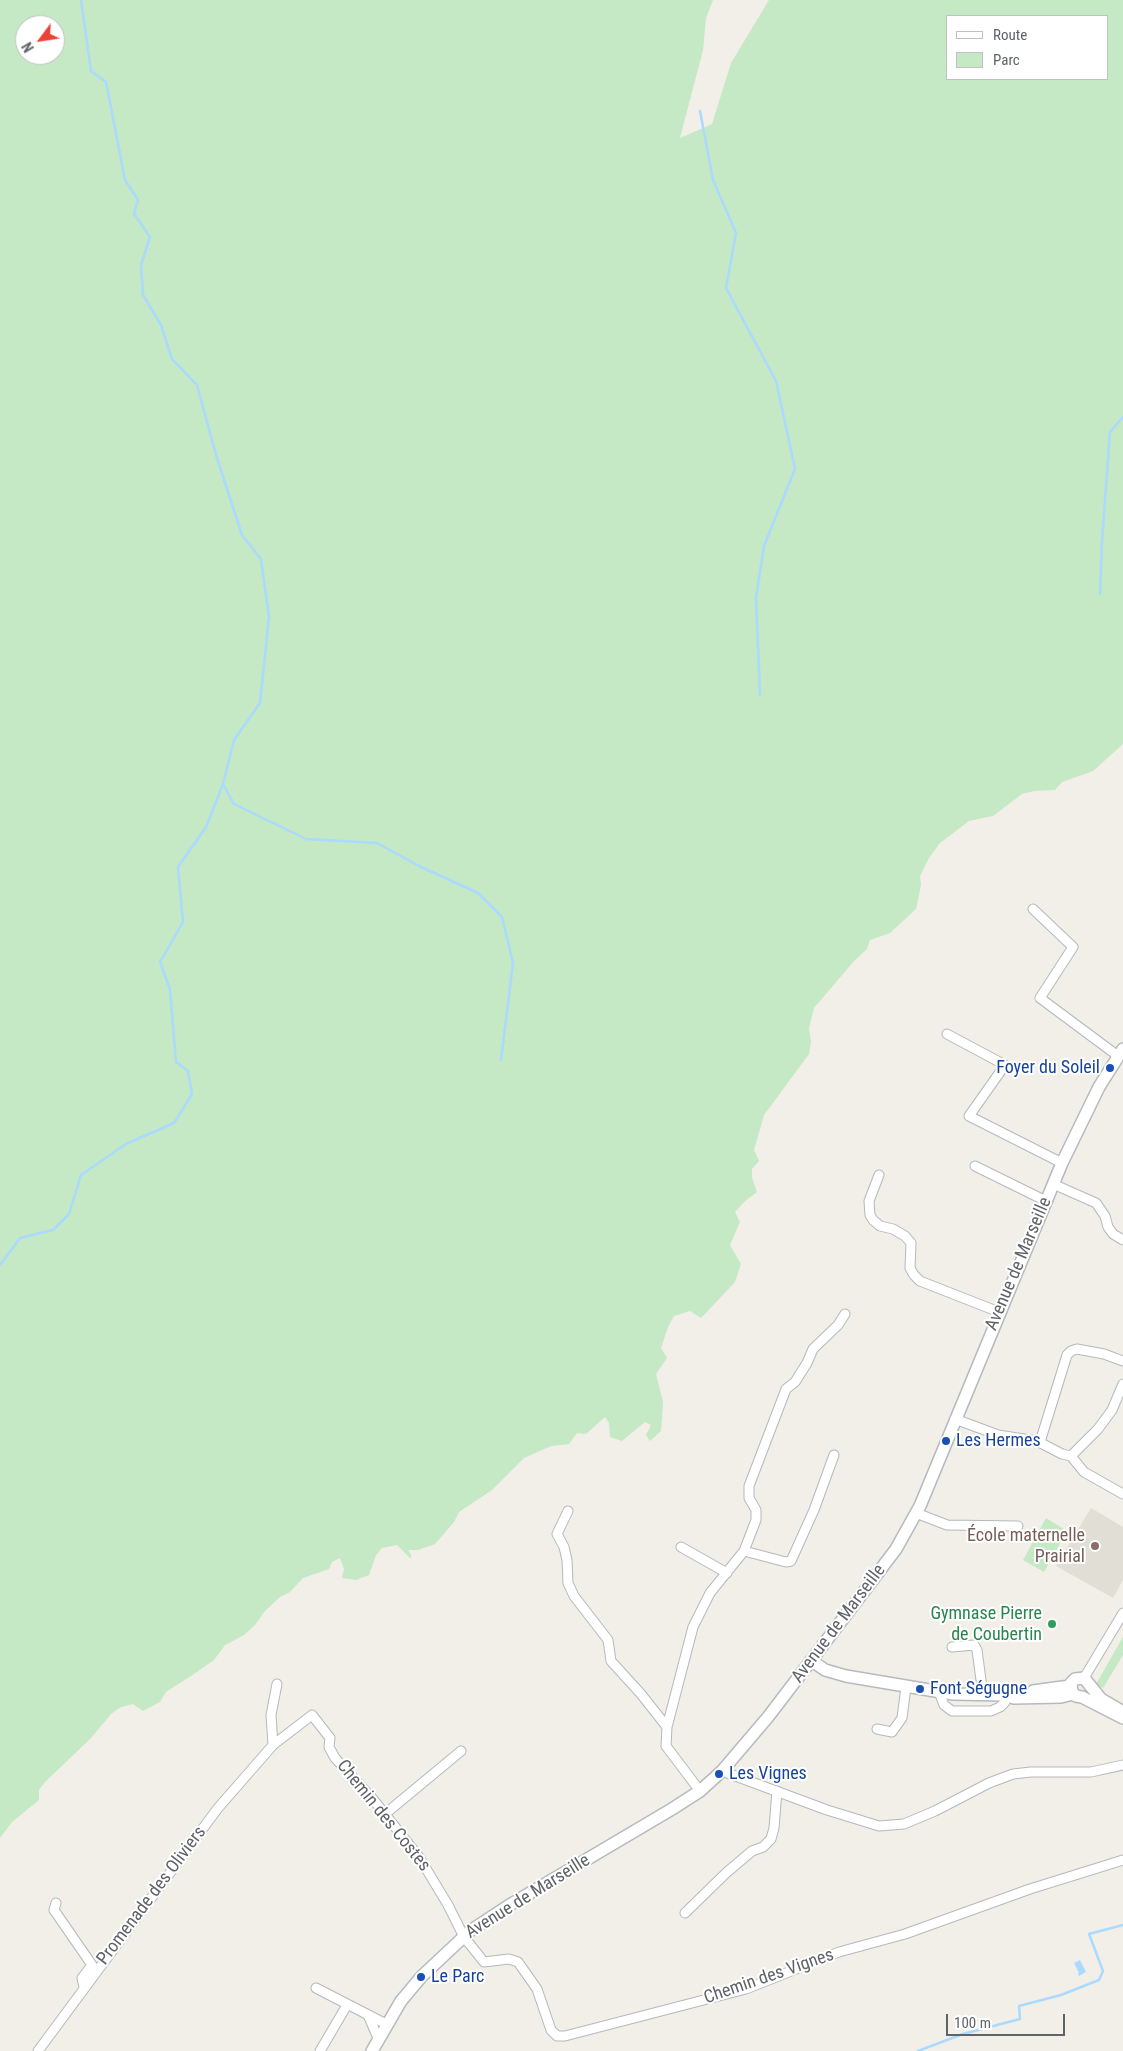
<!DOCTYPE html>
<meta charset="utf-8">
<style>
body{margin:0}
#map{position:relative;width:1123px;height:2051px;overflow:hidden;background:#f1efe8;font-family:"Roboto Condensed",sans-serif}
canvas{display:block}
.legend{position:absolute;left:946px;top:15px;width:162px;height:65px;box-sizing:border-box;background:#fff;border:1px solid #bfc1c3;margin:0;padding:6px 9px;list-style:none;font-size:15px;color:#5f6368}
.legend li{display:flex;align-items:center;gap:10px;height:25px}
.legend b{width:25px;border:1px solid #bfc1c3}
.north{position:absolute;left:15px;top:15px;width:50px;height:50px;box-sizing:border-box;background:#fff;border:1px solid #bfc1c3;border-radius:50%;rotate:239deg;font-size:14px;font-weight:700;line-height:20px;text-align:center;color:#5f6368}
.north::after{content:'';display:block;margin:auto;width:18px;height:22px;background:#ea4335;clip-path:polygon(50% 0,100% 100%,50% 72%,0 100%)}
.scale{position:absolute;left:946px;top:2014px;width:119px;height:22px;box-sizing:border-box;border:2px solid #5f6368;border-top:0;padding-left:6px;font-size:15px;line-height:18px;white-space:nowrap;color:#5f6368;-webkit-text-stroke:4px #fff;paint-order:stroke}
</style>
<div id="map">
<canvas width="1123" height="2051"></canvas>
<ul class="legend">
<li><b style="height:6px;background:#fff"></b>Route</li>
<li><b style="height:14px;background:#c5e8c5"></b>Parc</li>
</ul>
<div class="north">N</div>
<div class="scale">100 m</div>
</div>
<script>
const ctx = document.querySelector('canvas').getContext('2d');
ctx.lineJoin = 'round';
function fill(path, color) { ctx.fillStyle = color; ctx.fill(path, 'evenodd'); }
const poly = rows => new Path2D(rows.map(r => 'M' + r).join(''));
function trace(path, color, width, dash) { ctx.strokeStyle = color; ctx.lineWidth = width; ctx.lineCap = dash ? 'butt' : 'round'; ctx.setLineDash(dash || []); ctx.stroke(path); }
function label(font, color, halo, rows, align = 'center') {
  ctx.font = font + ' "Roboto Condensed",sans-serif'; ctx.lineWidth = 4; ctx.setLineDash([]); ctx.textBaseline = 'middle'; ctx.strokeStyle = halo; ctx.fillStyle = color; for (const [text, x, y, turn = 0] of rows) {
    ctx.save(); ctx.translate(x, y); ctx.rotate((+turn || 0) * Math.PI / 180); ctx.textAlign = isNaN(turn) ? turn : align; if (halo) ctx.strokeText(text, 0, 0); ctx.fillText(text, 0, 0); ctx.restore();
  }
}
fill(poly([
 [1091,1508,1123,1527,1123,1580,1113,1598,1056,1566]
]), '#e1ded6');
fill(poly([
 [0,0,713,0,706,18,703,50,680,138,712,124,731,63,769,0,1123,0,1123,744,1093,771,1062,782,1055,790,1034,791,1022,794,993,816,969,821,940,843,929,858,920,876,921,885,916,909,890,933,870,940,867,949,854,961,814,1008,809,1028,811,1042,809,1054,764,1115,754,1150,759,1161,752,1169,752,1178,757,1192,745,1201,735,1212,740,1222,730,1245,741,1264,735,1282,701,1318,690,1311,674,1316,668,1327,661,1348,667,1358,656,1374,663,1402,661,1431,650,1441,646,1435,651,1425,645,1422,622,1441,610,1437,609,1423,605,1417,586,1434,577,1433,569,1444,551,1446,524,1458,492,1490,459,1512,454,1522,435,1544,418,1550,408,1550,411,1555,411,1559,397,1545,382,1548,376,1555,369,1575,356,1580,342,1578,344,1569,340,1558,332,1562,329,1569,303,1578,290,1592,280,1597,264,1612,255,1625,244,1635,225,1645,214,1660,197,1672,166,1692,160,1702,143,1711,133,1704,121,1707,111,1714,91,1738,45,1782,39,1790,39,1800,12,1822,0,1838],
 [1107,16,1107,79,947,79,947,16],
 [25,25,55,25,55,55,25,55],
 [1046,1518,1067,1531,1044,1572,1023,1560],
 [1123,1637,1123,1655,1103,1688,1096,1684]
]), '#c5e8c5');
fill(poly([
 [1080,1960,1086,1972,1079,1976,1078,1974,1079,1973,1074,1963]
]), '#aadaff');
trace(poly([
 [700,111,713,180,736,233,726,288,776,381,795,469,764,546,756,598,760,695],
 [1100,594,1102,541,1110,432,1123,417],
 [223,784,234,804,306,839,377,843,419,866,478,893,502,917,513,963,501,1060],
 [0,1265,20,1238,53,1230,69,1214,81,1175,126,1144,174,1123,192,1094,188,1071,176,1062,170,989,160,962,183,922,178,867,206,827,223,784,234,740,260,703,269,617,261,559,242,535,216,455,197,385,172,359,161,325,143,295,141,265,150,237,134,214,138,200,125,180,106,82,91,71,81,0],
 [918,2051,963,2034,1020,2019,1019,2006,1061,1995,1099,1980,1103,1971,1089,1934,1123,1925]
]), '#aadaff', 2.5);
const street = poly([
 [1033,909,1073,947,1040,998,1118,1056],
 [947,1034,1005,1065,969,1116,1062,1163],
 [975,1166,1046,1201],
 [879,1175,869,1201,870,1215,873,1220,880,1226,893,1229,905,1236,911,1243,910,1268,914,1275,920,1281,999,1312],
 [1053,1184,1096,1203,1105,1216,1108,1227,1113,1234,1123,1240],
 [955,1419,998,1435,1037,1441,1062,1454,1071,1456,1084,1472,1123,1494],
 [1040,1442,1067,1355,1071,1351,1077,1349,1104,1354,1123,1361],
 [1071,1456,1098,1429,1112,1410,1123,1384],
 [568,1511,557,1534,564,1547,567,1560,568,1583,574,1596,608,1640,611,1661,641,1694,667,1727],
 [916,1513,947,1525,1018,1526],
 [681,1547,727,1573],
 [744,1551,786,1562,791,1561,814,1510,834,1455],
 [952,1647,974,1645,977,1650,983,1695],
 [1084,1678,1123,1613],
 [277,1684,271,1715,273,1745,312,1715,330,1738,329,1747,335,1758,372,1798,419,1857,448,1905,464,1937,484,1962,509,1959,518,1962,537,1989,551,2030,557,2036,565,2036,746,1989,839,1952,905,1934,1030,1889,1123,1860],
 [939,1692,944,1705,952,1711,991,1711,1000,1707,1005,1702,1004,1695],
 [877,1729,892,1732,902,1718,906,1687],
 [722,1771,827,1810,879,1826,904,1824,935,1811,989,1783,1013,1774,1031,1772,1091,1772,1123,1765],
 [700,1791,666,1746,667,1727,693,1627,710,1593,744,1551,756,1520,756,1510,749,1498,749,1486,786,1389,795,1382,807,1363,813,1349,838,1325,845,1314],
 [385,1814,461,1751],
 [56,1903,54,1910,92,1965,82,1978,84,1987],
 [685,1913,726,1873,752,1851,763,1847,771,1839,774,1828,777,1791],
 [316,1988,386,2024],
 [368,2015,378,2038],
 [38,2051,218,1808,273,1745],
 [320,2051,347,2005]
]);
const secondary = poly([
 [812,1661,825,1670,846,1676,953,1694,1004,1695,1014,1698,1061,1697,1073,1694],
 [1033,1691,1070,1686],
 [1123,1712,1101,1699,1084,1678,1075,1679,1071,1683,1072,1692,1076,1696,1082,1697,1123,1718],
 [372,2051,401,2001,422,1976,470,1931,508,1906,672,1809,700,1791,722,1771,768,1717,868,1586,896,1549,920,1506,1062,1163,1099,1087,1123,1049]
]);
trace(street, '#b5b8bc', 11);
trace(secondary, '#b6babf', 14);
trace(street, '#fff', 9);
trace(secondary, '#fff', 11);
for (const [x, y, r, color] of [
 [1110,1068,5,"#1a4fb4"],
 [946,1441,5,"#1a4fb4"],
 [1095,1546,5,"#8d6e63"],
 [1052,1624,5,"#2e9e5b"],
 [920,1689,5,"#1a4fb4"],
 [719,1774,5,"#1a4fb4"],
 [421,1977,5,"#1a4fb4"]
]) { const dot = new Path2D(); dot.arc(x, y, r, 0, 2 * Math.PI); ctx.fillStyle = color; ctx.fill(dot); trace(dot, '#fff', 2); }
label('18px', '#164399', '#fff', [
 ["Foyer du Soleil",1100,1068,"right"],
 ["Les Hermes",956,1441],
 ["Font Ségugne",930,1689],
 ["Les Vignes",729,1774],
 ["Le Parc",431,1977]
], 'left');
label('18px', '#5f6368', '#fff', [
 ["Avenue de Marseille",1019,1264,-67],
 ["Avenue de Marseille",839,1624,-53],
 ["Chemin des Costes",383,1816,51],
 ["Promenade des Oliviers",152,1896,-53],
 ["Avenue de Marseille",528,1897,-32],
 ["Chemin des Vignes",769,1977,-19]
]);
label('18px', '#785e54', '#fff', [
 ["École maternelle",1085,1536],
 ["Prairial",1085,1557]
], 'right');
label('18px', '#27864d', '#fff', [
 ["Gymnase Pierre",1042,1614],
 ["de Coubertin",1042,1635]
], 'right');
</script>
